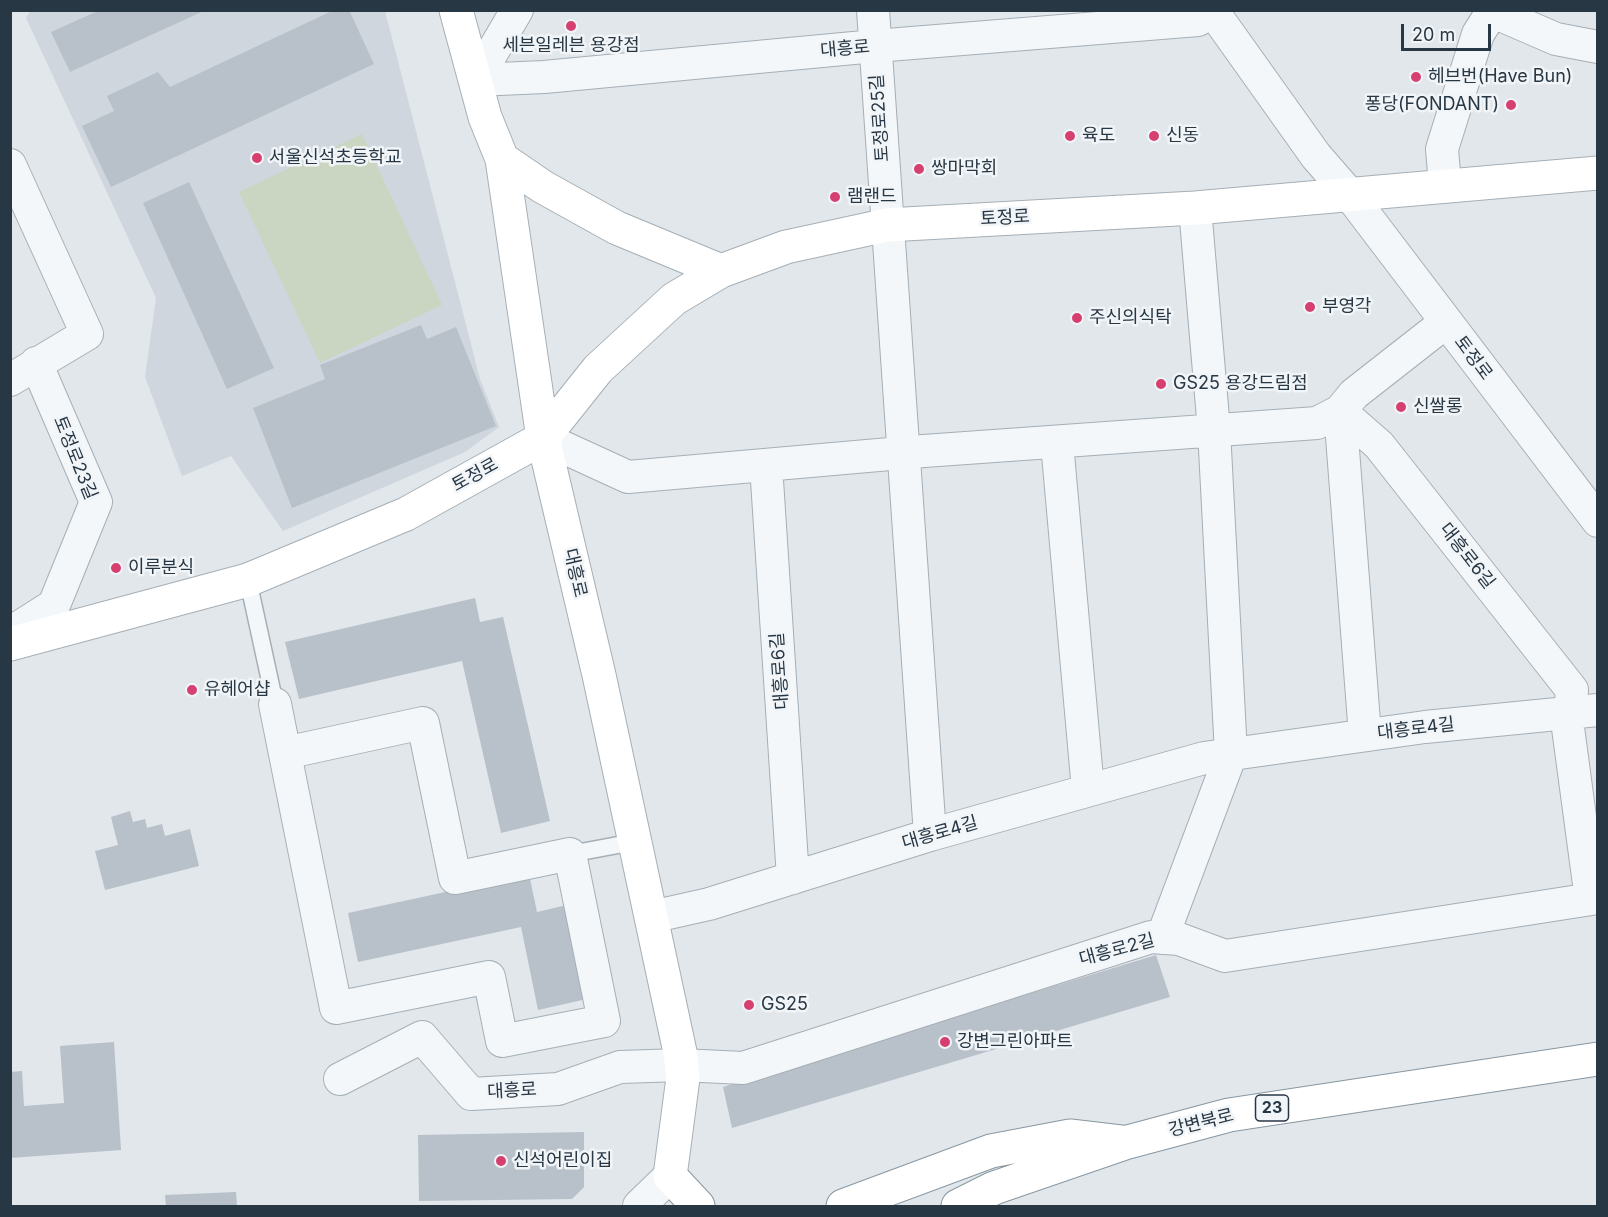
<!DOCTYPE html>
<meta charset="utf-8">
<style>
body{margin:0}
#map{position:relative;width:1608px;height:1217px;overflow:hidden;background:#e1e7eb;font-family:Inter,sans-serif}
canvas{display:block}
.frame{position:absolute;inset:0;border:12px solid #283744;pointer-events:none}
.scale{position:absolute;left:1401px;top:24px;width:90px;height:27px;box-sizing:border-box;border:3px solid #283744;border-top:0;padding-left:8px;font-size:18px;line-height:21px;white-space:nowrap;color:#283744;-webkit-text-stroke:4px #f1f5f8;paint-order:stroke}
</style>
<div id="map">
<canvas width="1608" height="1217"></canvas>
<div class="frame"></div>
<div class="scale">20 m</div>
</div>
<script>
const ctx = document.querySelector('canvas').getContext('2d');
ctx.lineJoin = 'round';
function fill(path, color) { ctx.fillStyle = color; ctx.fill(path, 'evenodd'); }
const poly = rows => new Path2D(rows.map(r => 'M' + r).join(''));
function trace(path, color, width, dash) { ctx.strokeStyle = color; ctx.lineWidth = width; ctx.lineCap = dash ? 'butt' : 'round'; ctx.setLineDash(dash || []); ctx.stroke(path); }
function label(font, color, halo, rows, align = 'center') {
  ctx.font = font + ' Inter,"Noto Sans KR",sans-serif'; ctx.lineWidth = 5; ctx.setLineDash([]); ctx.textBaseline = 'middle'; ctx.strokeStyle = halo; ctx.fillStyle = color; for (const [text, x, y, turn = 0] of rows) {
    ctx.save(); ctx.translate(x, y); ctx.rotate((+turn || 0) * Math.PI / 180); ctx.textAlign = isNaN(turn) ? turn : align; if (halo) ctx.strokeText(text, 0, 0); ctx.fillText(text, 0, 0); ctx.restore();
  }
}
fill(poly([
 [31,10,385,11,480,379,499,427,465,452,283,531,231,456,182,476,145,377,156,298,26,18]
]), '#cfd6dd');
fill(poly([
 [362,134,442,305,320,363,239,192]
]), '#cad5c2');
fill(poly([
 [100,10,206,10,70,72,51,32],
 [334,10,349,10,374,64,111,187,82,126,114,111,107,96,158,72,170,87],
 [189,182,274,368,227,389,143,203],
 [421,325,427,339,456,327,496,426,292,508,253,408,325,379,320,365],
 [475,598,480,622,503,617,550,821,501,833,462,661,299,699,285,642],
 [130,811,133,822,145,819,147,828,162,824,165,836,190,829,199,866,105,890,95,851,118,845,111,817],
 [529,874,537,912,567,905,587,999,538,1010,521,927,358,962,348,913],
 [1156,955,1170,997,732,1128,723,1087],
 [114,1042,121,1150,10,1158,10,1072,22,1071,24,1106,64,1103,60,1046],
 [584,1132,584,1187,572,1199,419,1201,418,1135],
 [236,1192,237,1206,166,1206,165,1195]
]), '#b8c1c9');
const lane = poly([
 [248,580,275,704],
 [570,854,634,842]
]);
const street = poly([
 [873,10,930,835],
 [1212,10,1316,156,1350,195,1598,521],
 [1489,10,1556,39,1598,47],
 [476,80,544,77,875,46,1198,20,1213,12],
 [476,80,517,10],
 [10,165,87,334,10,380],
 [1445,185,1442,149,1478,34,1492,12],
 [1340,411,1379,445,1572,690,1570,713],
 [1340,411,1365,735],
 [543,438,628,477,924,451,1317,423,1340,411,1354,394,1446,322],
 [1057,443,1088,790],
 [766,465,793,878],
 [10,633,54,605,96,502,36,363],
 [275,704,336,1008,489,977,502,1041,604,1021,570,854,455,878,423,723,285,753],
 [1566,713,1591,899],
 [651,917,709,904,930,835,1204,758,1425,727,1598,710],
 [1162,938,1231,754,1214,430,1195,208],
 [340,1079,422,1037,471,1094,558,1089,620,1067,681,1065,743,1068,1151,937,1179,939,1225,956,1598,898],
 [639,1206,670,1176]
]);
const secondary = poly([
 [456,10,485,117,502,159,543,438,599,675,680,1052,683,1078,670,1176],
 [502,159,543,187,617,228,721,271],
 [10,644,248,580,406,514,543,438,598,369,674,299,721,271,786,247,887,225,1195,208,1598,173]
]);
const highway = poly([
 [670,1176,698,1206],
 [843,1206,991,1151,1070,1136,1121,1142],
 [958,1206,994,1188,1128,1142,1229,1115,1598,1059]
]);
trace(lane, '#a6afb6', 19);
trace(street, '#a6afb6', 34);
trace(secondary, '#a6afb6', 35);
trace(highway, '#8897a2', 35);
trace(lane, '#f4f7f9', 16);
trace(street, '#f4f7f9', 32);
trace(secondary, '#fff', 33);
trace(highway, '#fff', 33);
for (const [x, y, r, color] of [
 [571,26,6,"#d64070"],
 [1416,77,6,"#d64070"],
 [1511,105,6,"#d64070"],
 [1070,136,6,"#d64070"],
 [1154,136,6,"#d64070"],
 [257,158,6,"#d64070"],
 [919,169,6,"#d64070"],
 [835,197,6,"#d64070"],
 [1310,307,6,"#d64070"],
 [1077,318,6,"#d64070"],
 [1161,384,6,"#d64070"],
 [1401,407,6,"#d64070"],
 [116,568,6,"#d64070"],
 [192,690,6,"#d64070"],
 [749,1005,6,"#d64070"],
 [945,1042,6,"#d64070"],
 [501,1161,6,"#d64070"]
]) { const dot = new Path2D(); dot.arc(x, y, r, 0, 2 * Math.PI); ctx.fillStyle = color; ctx.fill(dot); trace(dot, '#f1f5f8', 2); }
for (const [x, y, w] of [
 [1272,1108,33]
]) { const box = new Path2D(); box.roundRect(x - w / 2, y - 13, w, 26, 4.5); ctx.fillStyle = '#f1f5f8'; ctx.fill(box); trace(box, '#283744', 1.5); }
label('bold 16px', '#283744', null, [
 ["23",1272,1108]
]);
label('18px', '#283744', '#f1f5f8', [
 ["세븐일레븐 용강점",571,46,"center"],
 ["헤브번(Have Bun)",1428,77],
 ["퐁당(FONDANT)",1499,105,"right"],
 ["육도",1082,136],
 ["신동",1166,136],
 ["서울신석초등학교",269,158],
 ["쌍마막회",931,169],
 ["램랜드",847,197],
 ["부영각",1322,307],
 ["주신의식탁",1089,318],
 ["GS25 용강드림점",1173,384],
 ["신쌀롱",1413,407],
 ["이루분식",128,568],
 ["유헤어샵",204,690],
 ["GS25",761,1005],
 ["강변그린아파트",957,1042],
 ["신석어린이집",513,1161]
], 'left');
label('18px', '#283744', '#f1f5f8', [
 ["대흥로",845,49,-5],
 ["토정로25길",880,118,-94],
 ["토정로",1005,218,-3],
 ["토정로",1473,358,53],
 ["토정로23길",75,458,68],
 ["토정로",475,475,-29],
 ["대흥로6길",1467,556,52],
 ["대흥로",575,573,77],
 ["대흥로6길",780,671,-94],
 ["대흥로4길",1416,729,-7],
 ["대흥로4길",940,833,-16],
 ["대흥로2길",1117,950,-15],
 ["대흥로",512,1091,-3],
 ["강변북로",1201,1123,-14]
]);
</script>
